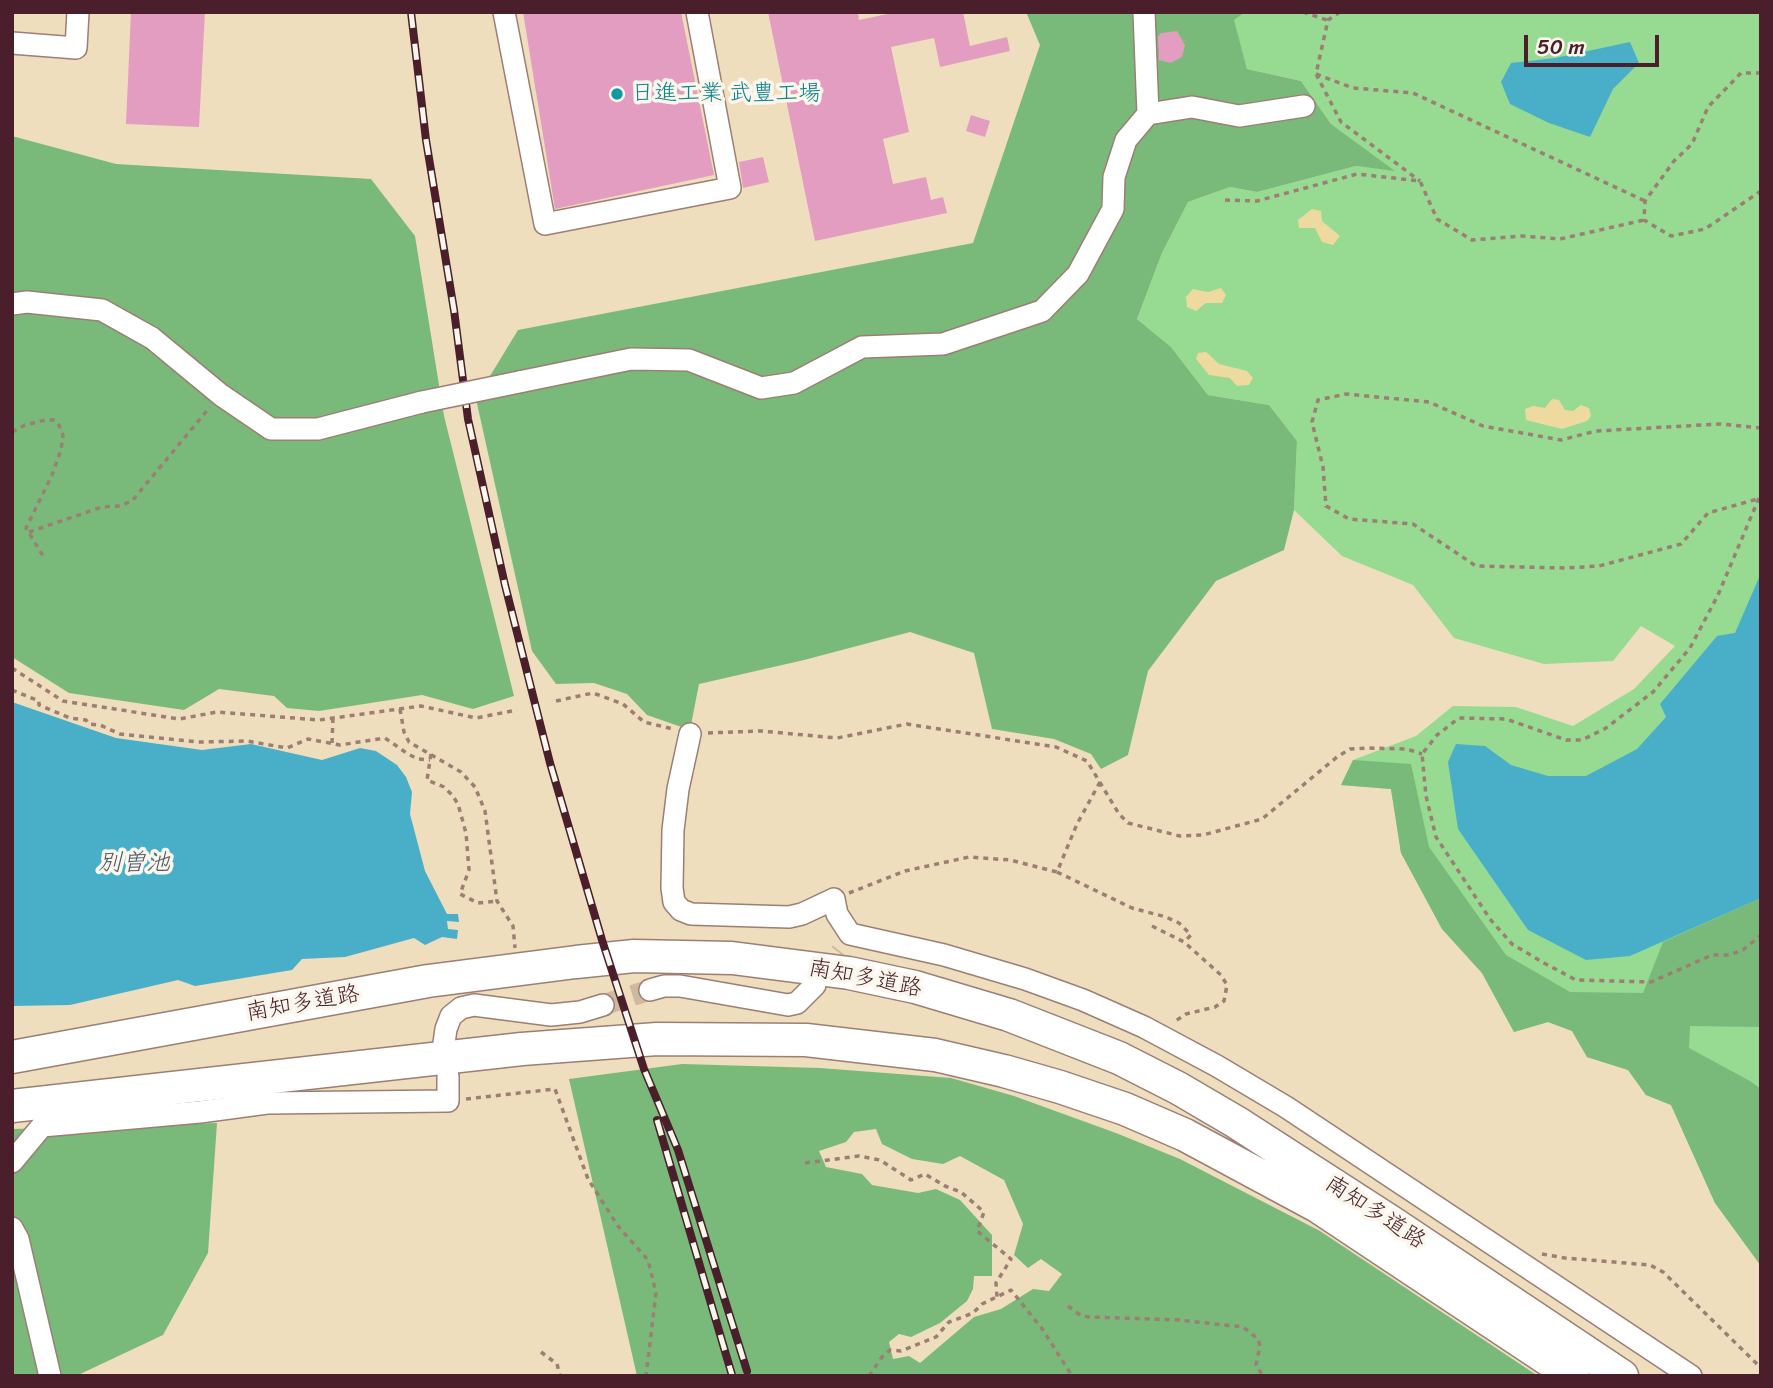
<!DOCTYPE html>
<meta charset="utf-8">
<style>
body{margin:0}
#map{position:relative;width:1773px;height:1388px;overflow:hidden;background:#efdebd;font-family:Sriracha,sans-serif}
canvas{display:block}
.frame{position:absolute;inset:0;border:14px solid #4a1f2b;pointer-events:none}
.scale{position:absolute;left:1524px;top:35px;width:135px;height:32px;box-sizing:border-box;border:4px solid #4a1f2b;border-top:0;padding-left:9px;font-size:21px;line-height:24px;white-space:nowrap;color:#4a1f2b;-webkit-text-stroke:5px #fbf7ec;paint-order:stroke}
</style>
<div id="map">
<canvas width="1773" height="1388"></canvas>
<div class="frame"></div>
<div class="scale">50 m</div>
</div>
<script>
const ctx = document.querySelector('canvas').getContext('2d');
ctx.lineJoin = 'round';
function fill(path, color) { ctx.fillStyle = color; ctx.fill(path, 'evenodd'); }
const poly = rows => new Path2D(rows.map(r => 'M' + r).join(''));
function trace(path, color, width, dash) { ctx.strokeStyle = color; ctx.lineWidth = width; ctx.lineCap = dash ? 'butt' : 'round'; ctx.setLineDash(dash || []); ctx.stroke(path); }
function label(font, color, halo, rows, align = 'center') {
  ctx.font = font + ' Sriracha,"Klee One",sans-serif'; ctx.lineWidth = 7; ctx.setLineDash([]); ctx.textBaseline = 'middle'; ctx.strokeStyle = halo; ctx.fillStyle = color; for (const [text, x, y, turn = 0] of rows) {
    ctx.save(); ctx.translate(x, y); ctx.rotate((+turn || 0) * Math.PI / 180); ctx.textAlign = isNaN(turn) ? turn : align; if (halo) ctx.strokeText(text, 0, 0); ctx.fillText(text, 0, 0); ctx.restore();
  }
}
fill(poly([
 [1245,12,1761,12,1761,1266,1715,1203,1671,1105,1646,1095,1628,1070,1587,1057,1572,1031,1548,1022,1514,1032,1482,973,1442,929,1401,853,1391,789,1341,785,1353,760,1416,736,1453,706,1516,707,1573,726,1634,689,1675,646,1641,626,1613,661,1544,664,1454,638,1413,585,1342,556,1294,510,1297,441,1269,405,1208,395,1171,347,1137,319,1162,253,1188,202,1230,187,1257,192,1356,166,1393,170,1331,124,1301,81,1247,69,1233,19]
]), '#97da91');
fill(poly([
 [1026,12,1245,12,1234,20,1247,69,1301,81,1331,124,1395,171,1356,166,1257,192,1230,187,1188,202,1162,253,1137,319,1171,347,1208,395,1269,405,1297,441,1294,510,1284,550,1216,581,1148,671,1128,755,1101,769,1091,754,1054,739,992,729,974,653,910,632,804,660,699,684,690,730,647,715,627,694,594,683,556,684,532,651,476,399,518,330,973,243,1040,45],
 [12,136,116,164,371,179,415,236,444,416,514,696,473,709,422,695,319,711,287,708,274,696,219,689,184,710,69,693,12,657],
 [1353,760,1411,764,1429,847,1506,955,1570,992,1643,993,1663,942,1761,898,1761,1027,1690,1026,1689,1048,1750,1081,1761,1089,1761,1266,1715,1203,1671,1105,1646,1095,1628,1070,1587,1057,1572,1031,1548,1022,1514,1032,1482,973,1442,929,1401,853,1391,789,1341,785],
 [682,1064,820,1068,951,1078,1014,1096,1116,1133,1180,1159,1320,1231,1538,1376,637,1376,569,1079],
 [876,1129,882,1144,912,1159,943,1164,960,1156,1004,1180,1023,1224,1014,1255,1028,1268,1041,1259,1062,1274,1049,1291,1033,1289,1001,1309,974,1317,920,1363,909,1356,893,1359,889,1342,899,1334,911,1337,940,1323,967,1301,973,1289,974,1276,992,1276,992,1235,960,1200,936,1189,918,1193,872,1185,862,1174,826,1167,819,1151,846,1142,854,1132],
 [217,1123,208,1253,163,1335,76,1376,12,1376,12,1129]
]), '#79ba7b');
fill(poly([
 [1312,209,1321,211,1322,221,1340,236,1333,245,1322,242,1315,228,1299,228,1298,220],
 [1221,288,1226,295,1222,303,1206,303,1196,311,1187,307,1186,297,1193,289,1208,292],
 [1206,352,1219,364,1247,371,1253,378,1249,385,1237,386,1230,378,1209,375,1196,359,1198,353],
 [1552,399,1559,400,1565,410,1573,411,1581,405,1589,408,1591,416,1587,421,1562,429,1526,420,1525,409,1533,406,1545,408]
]), '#eeda9e');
fill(poly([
 [1630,42,1639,63,1613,89,1590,137,1549,123,1510,104,1501,82,1511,63,1555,58],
 [1761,573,1761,898,1630,956,1586,960,1528,930,1458,829,1448,762,1456,744,1485,746,1511,765,1548,776,1586,776,1637,749,1666,717,1660,704,1717,636,1735,633],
 [12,702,116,738,202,750,251,744,322,760,360,748,376,751,397,765,406,777,412,792,410,814,425,871,447,914,458,914,459,922,447,921,448,929,458,930,457,939,442,937,425,945,414,938,345,957,302,959,292,970,195,986,178,980,70,1005,12,1006]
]), '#49afc8');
fill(poly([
 [131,12,205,12,199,127,126,124],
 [523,12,681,12,714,175,555,209],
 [768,12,858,12,859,20,897,12,963,12,970,46,1007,37,1010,51,940,67,934,38,891,47,909,132,883,139,893,184,926,177,931,200,943,197,947,213,815,241],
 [1177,31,1185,45,1182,57,1171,63,1159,60,1158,37,1161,33],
 [971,115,990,121,985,137,966,131],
 [763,157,769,182,743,188,739,162]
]), '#e39dc1');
trace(poly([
 [821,978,841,952],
 [603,1005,650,990]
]), '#ceb8a0', 21, [21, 10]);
const minor = poly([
 [504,12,545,224,730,188,697,12],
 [12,43,76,48,78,12],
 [1148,114,1192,107,1239,116,1304,106],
 [12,304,27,302,102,310,152,338,221,395,271,429,318,429,422,402],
 [519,382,631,359,689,360,761,388,794,383,862,347,943,344,1042,311,1078,274,1113,209,1114,177,1126,140,1148,114,1144,12],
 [690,734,678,789,673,830,672,888,674,902,681,910,691,914,789,917,802,914,834,899,837,914,850,934,944,955,1025,979,1083,1000,1144,1027,1217,1066,1286,1107,1691,1376],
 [650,990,664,986,680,986,788,1005,797,1003,815,985],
 [444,1043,446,1029,451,1016,461,1008,474,1005,551,1015,580,1012,603,1005],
 [12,1162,42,1126,200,1112,267,1103,448,1101,448,1076],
 [12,1228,18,1239,50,1376]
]);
const highway = poly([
 [12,1057,428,981,576,962,634,956,732,958,849,973,915,987,1009,1015,1119,1058,1178,1088,1236,1122,1391,1222,1622,1376],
 [12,1106,522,1049,657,1039,806,1040,935,1055,1004,1071,1060,1087,1125,1109,1185,1135,1317,1206,1573,1376]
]);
trace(minor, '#9c7e74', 24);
trace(highway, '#9c7e74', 35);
trace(poly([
 [1303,12,1327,20],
 [1340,12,1328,20,1316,74,1341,122,1420,181],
 [1761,73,1741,73,1708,107,1692,144,1674,161,1645,201,1644,220,1671,236,1705,229,1761,191],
 [1316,74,1353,88,1413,93,1645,201],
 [1225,200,1257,201,1357,174,1420,181,1437,219,1472,240,1522,236,1560,239,1644,220],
 [1761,428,1720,424,1596,431,1561,440,1483,426,1429,402,1346,394,1318,400,1312,422,1323,467,1326,506,1349,519,1413,524,1476,566,1566,568,1599,566,1681,544,1708,513,1761,498],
 [12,432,25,425,45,420,54,420,59,425,63,435,61,450,52,475,26,528,43,556],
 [1759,498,1718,595,1690,648,1653,692,1606,728,1582,740,1566,740,1506,719,1459,718,1437,735,1422,754,1426,796,1436,837,1490,919,1512,944,1544,963,1576,980,1651,982,1712,955,1729,955,1743,950,1761,935],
 [29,532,102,507,120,506,132,501,210,407],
 [12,668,63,701,179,719,217,712,319,720,421,706,476,718,517,710],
 [12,690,39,701,39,705,70,718,86,720,89,724,100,725,120,734,199,742,247,741,287,748,308,739,340,745,385,738,408,754,418,759,430,760],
 [556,701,593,693,623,704,644,722,673,729],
 [400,709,404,732,409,742,461,772,475,787,485,811,497,901,513,926,515,948],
 [708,733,761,731,837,738,907,724,1056,747,1087,761,1119,814,1128,823,1180,836,1203,835,1262,819,1337,757,1350,749,1367,748,1407,749,1422,754],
 [332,743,333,718],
 [431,754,427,780,444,787,452,795,458,804,466,833,469,870,460,894,478,903,497,901],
 [1100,782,1077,824,1057,872,1132,908,1166,917,1179,923,1191,935,1184,942],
 [849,893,905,871,969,857,1010,860,1057,872],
 [1152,926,1184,942,1221,975,1227,985,1224,1001,1215,1007,1186,1014,1174,1022],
 [466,1099,555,1089,588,1179,618,1226,648,1260,656,1293,646,1376],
 [805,1163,859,1156,880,1160,911,1180,925,1174,945,1186,961,1192,984,1212,977,1231,1011,1259,996,1283,997,1297],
 [1542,1254,1565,1258,1650,1265,1663,1272,1761,1368],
 [1068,1306,1080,1315,1089,1317,1179,1320,1243,1327,1258,1339,1260,1346,1256,1365,1263,1376],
 [541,1352,557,1364,560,1376],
 [869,1376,882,1357,890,1350,901,1351,936,1337,949,1322,973,1313,982,1304,1011,1290,1043,1330,1072,1376]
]), '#9c7e74', 3.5, [5, 5]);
trace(minor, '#fff', 21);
trace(highway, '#fff', 32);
const rail = poly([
 [411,12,426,140,454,310,468,419,505,585,550,763,602,940,644,1069,678,1150,747,1371],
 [657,1120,732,1375]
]);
trace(rail, '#4a1f2b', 8);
trace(rail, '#fbf7ec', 5, [16]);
const minorBridge = poly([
 [422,402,519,382]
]);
trace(minorBridge, '#9c7e74', 24, []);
trace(minorBridge, '#fff', 21);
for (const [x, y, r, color] of [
 [617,94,7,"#0f9aa8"]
]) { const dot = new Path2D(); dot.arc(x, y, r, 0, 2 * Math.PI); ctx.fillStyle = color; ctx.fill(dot); trace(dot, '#fbf7ec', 2.5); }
label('23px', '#0d838f', '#fbf7ec', [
 ["日進工業 武豊工場",631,94]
], 'left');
label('23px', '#4a1f2b', '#fbf7ec', [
 ["南知多道路",865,979,11],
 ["南知多道路",303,1004,-10],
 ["南知多道路",1375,1213,33]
]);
label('italic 24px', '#4a596a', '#fbf7ec', [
 ["別曽池",134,864]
]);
</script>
